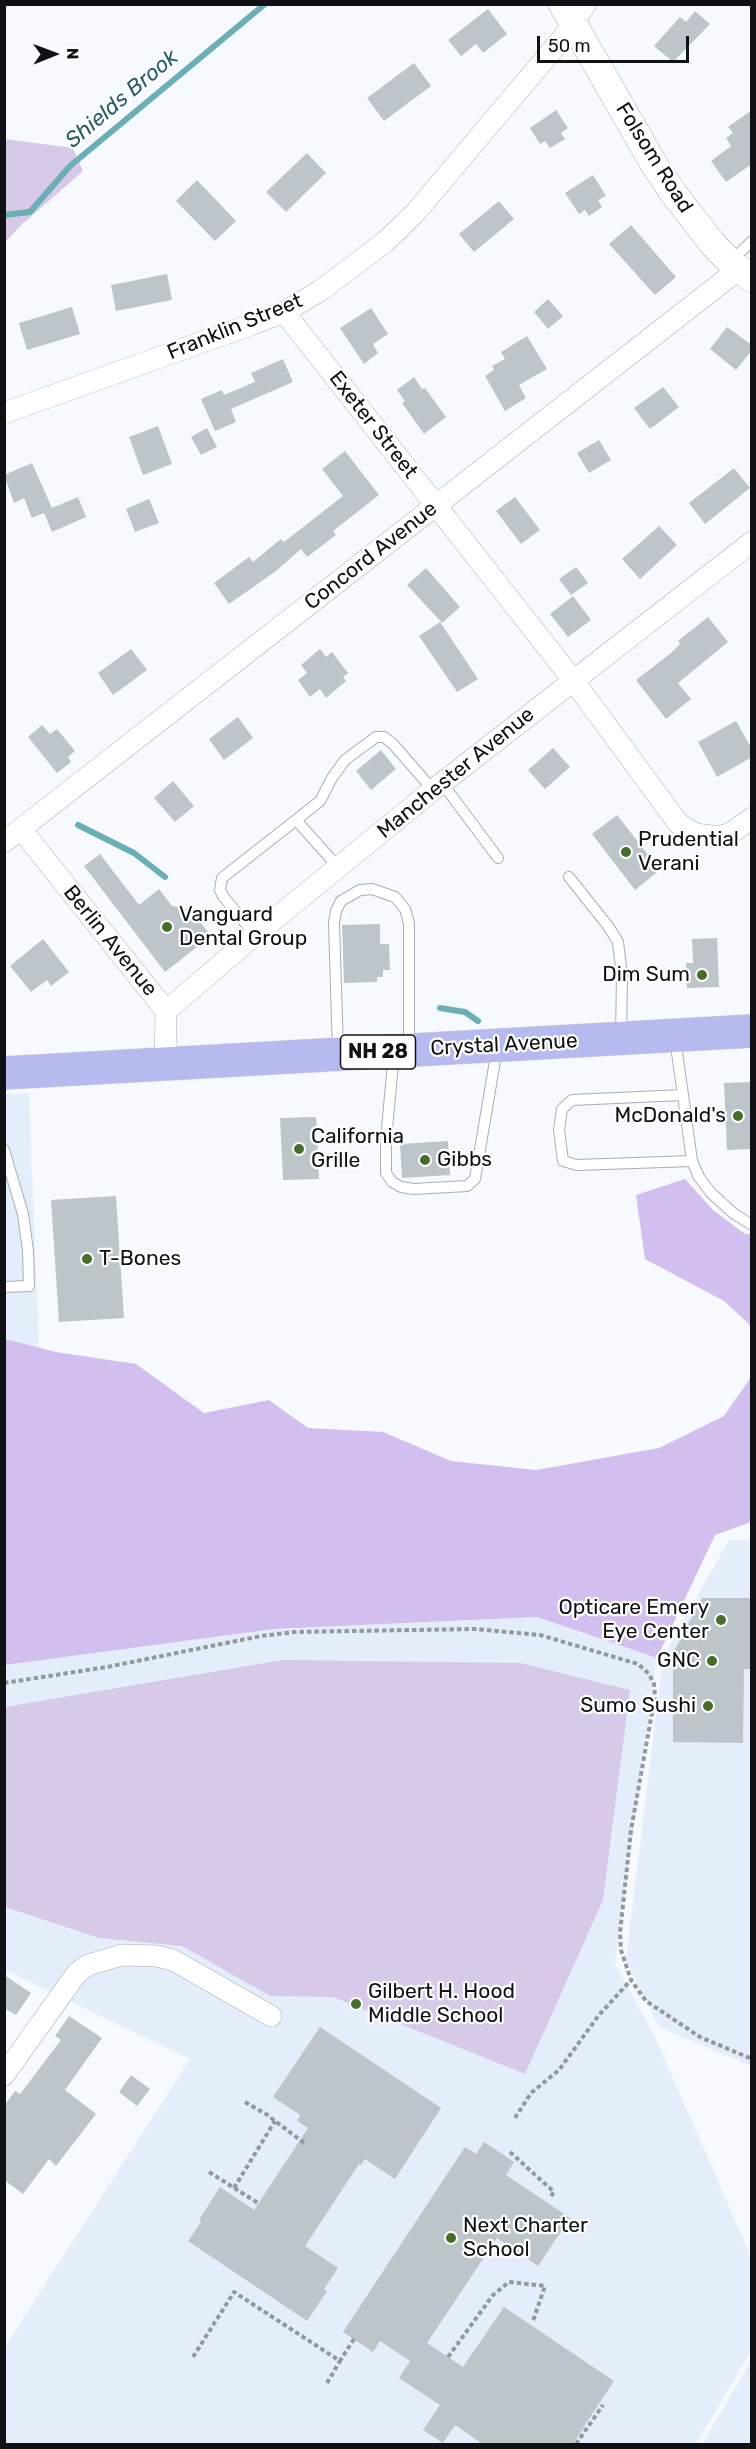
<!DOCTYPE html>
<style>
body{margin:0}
#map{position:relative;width:756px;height:2449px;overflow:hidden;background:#f6fafe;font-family:Rubik,sans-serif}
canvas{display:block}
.frame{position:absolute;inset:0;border:6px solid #101114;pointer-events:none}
.north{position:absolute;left:24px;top:24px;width:60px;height:60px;-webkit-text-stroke:4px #fff;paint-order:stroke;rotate:89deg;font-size:16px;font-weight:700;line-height:24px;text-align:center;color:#101114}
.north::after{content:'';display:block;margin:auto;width:21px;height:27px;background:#101114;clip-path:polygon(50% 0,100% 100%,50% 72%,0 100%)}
.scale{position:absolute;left:537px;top:36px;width:152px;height:27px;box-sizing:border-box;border:3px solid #101114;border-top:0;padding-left:8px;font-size:18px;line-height:21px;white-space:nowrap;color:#101114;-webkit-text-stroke:4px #fff;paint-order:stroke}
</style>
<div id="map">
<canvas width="756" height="2449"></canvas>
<div class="frame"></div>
<div class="north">N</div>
<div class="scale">50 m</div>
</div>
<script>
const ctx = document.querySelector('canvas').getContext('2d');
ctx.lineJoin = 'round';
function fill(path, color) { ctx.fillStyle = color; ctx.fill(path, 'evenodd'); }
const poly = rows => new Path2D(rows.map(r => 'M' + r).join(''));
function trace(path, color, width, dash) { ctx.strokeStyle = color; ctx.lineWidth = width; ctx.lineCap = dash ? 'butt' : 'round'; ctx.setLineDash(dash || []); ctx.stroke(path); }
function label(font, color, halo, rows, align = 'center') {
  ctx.font = font + ' Rubik,sans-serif'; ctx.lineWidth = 4.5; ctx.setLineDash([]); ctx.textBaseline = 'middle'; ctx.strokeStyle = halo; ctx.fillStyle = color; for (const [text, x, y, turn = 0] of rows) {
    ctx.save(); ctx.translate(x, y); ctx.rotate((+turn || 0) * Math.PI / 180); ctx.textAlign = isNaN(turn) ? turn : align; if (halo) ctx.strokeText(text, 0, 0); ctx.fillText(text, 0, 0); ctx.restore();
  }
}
fill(poly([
 [29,1093,39,1354,5,1356,4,1094],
 [729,1540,751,1540,751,2066,659,2027,626,1960,663,1657],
 [537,1617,657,1658,615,1964,655,2037,752,2259,751,2351,696,2444,5,2444,4,2348,190,2059,5,1970,5,1665,274,1629],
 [751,2361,751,2444,702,2444]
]), '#e4eefb');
fill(poly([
 [5,139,73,148,83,171,18,228,5,243],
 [282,1660,521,1663,630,1690,603,1900,525,2074,333,1997,270,1996,182,1946,99,1938,5,1907,5,1707]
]), '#d6cae8');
fill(poly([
 [685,1179,713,1210,745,1234,751,1234,751,1326,724,1301,645,1259,636,1195],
 [5,1339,56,1352,136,1364,204,1413,269,1400,308,1428,383,1432,451,1461,536,1470,659,1448,724,1416,751,1377,751,1522,715,1535,657,1658,537,1617,274,1629,5,1665]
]), '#d3bfef');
trace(poly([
 [4,215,30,212,70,166,265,4],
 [78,825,134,853,165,877],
 [440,1008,465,1012,478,1021]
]), '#6baeb6', 6);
fill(poly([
 [488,9,507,34,483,53,476,44,461,56,448,40],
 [695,11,710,24,673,62,654,46,680,17,686,22],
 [414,63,431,86,384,121,367,98],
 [556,110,568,128,561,133,565,139,550,148,545,141,540,144,530,128],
 [752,110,752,164,726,182,711,161,731,146,726,138,733,133,728,127],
 [307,153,326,173,286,212,266,192],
 [593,175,606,196,598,200,602,207,589,216,585,210,579,214,565,193],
 [197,180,236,221,215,241,176,201],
 [499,201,514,219,474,252,459,234],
 [631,225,676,277,655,295,609,244],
 [167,274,172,300,116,311,111,285],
 [548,299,563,316,548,329,534,312],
 [72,307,80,334,27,350,19,323],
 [371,308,388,334,373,344,378,353,364,364,340,328],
 [727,327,752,345,752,350,736,370,710,349],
 [527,336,547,369,519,385,526,398,505,411,485,376,494,370,492,366,505,359,501,352],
 [283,359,293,382,231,409,236,422,215,431,201,399,222,390,224,395,255,382,251,373],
 [414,377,422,389,425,388,446,417,424,434,402,403,405,401,397,390],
 [663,387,679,407,650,429,634,408],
 [158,426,172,464,143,475,129,437],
 [207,428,217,447,201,455,191,437],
 [599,440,611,460,589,473,577,453],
 [345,451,379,495,333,531,336,535,307,557,301,549,276,571,229,604,214,583,249,557,253,562,281,539,284,542,343,496,322,469],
 [32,463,52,508,78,497,86,517,52,532,44,513,32,518,24,498,14,503,4,475],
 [734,468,750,488,705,524,689,503],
 [515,497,540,530,521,544,496,511],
 [149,499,159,523,135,532,126,509],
 [659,526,677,545,640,579,622,559],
 [576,567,588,583,571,595,559,579],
 [426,568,460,607,442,623,407,585],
 [573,596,591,620,568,637,550,614],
 [708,617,728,642,678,683,691,699,666,719,636,680,671,653,680,644,678,641],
 [440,622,478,679,457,692,419,636],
 [131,649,147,670,113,695,98,673],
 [320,649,326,657,332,652,348,673,343,677,346,681,326,698,320,689,310,697,298,680,307,673,301,665],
 [238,717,253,738,224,760,209,739],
 [736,721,752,749,752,757,717,777,698,742],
 [42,725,50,734,57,729,75,751,68,757,71,762,57,773,28,737],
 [553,748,570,767,545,789,528,770],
 [381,750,396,769,371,790,356,771],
 [173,781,194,806,175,822,154,798],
 [617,815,660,870,635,890,592,834],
 [100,854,139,905,159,889,172,906,191,910,211,936,165,972,84,866],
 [380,924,380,944,389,944,390,970,383,970,383,977,377,977,377,982,344,983,342,925],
 [717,938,719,987,687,988,686,963,693,963,692,939],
 [43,939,69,972,51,986,47,980,31,992,10,966],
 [752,1082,752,1149,727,1150,724,1083],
 [316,1117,319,1179,283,1180,280,1118],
 [448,1141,450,1175,402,1178,400,1144],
 [116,1196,124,1318,59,1322,51,1200],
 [702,1598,752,1598,752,1669,744,1669,743,1743,673,1742,673,1653],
 [4,1975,31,1993,16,2015,4,2008],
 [69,2016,102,2038,65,2090,96,2114,56,2166,49,2159,23,2194,4,2180,4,2106,15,2091,20,2094,61,2040,55,2036],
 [320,2027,441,2108,395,2179,365,2159,361,2165,359,2164,305,2246,338,2268,324,2289,327,2291,307,2321,188,2241,201,2222,199,2220,220,2187,254,2210,308,2128,297,2121,300,2115,273,2097],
 [131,2075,150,2089,137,2106,119,2092],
 [484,2142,514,2162,506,2175,570,2218,538,2266,497,2238,427,2343,463,2367,504,2307,614,2381,572,2445,484,2445,455,2425,443,2443,423,2430,440,2405,399,2378,410,2361,380,2341,373,2352,343,2332,465,2147,476,2154]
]), '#bdc5ca');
const service = poly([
 [730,262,752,241],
 [442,783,498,858],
 [296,820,320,801,332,778,345,760,376,737,384,737,393,744,433,790],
 [569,877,608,926,618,942,622,976,621,1035],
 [255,935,223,896,220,890,222,878,296,820,339,868],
 [675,1039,683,1095,572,1100,562,1109,559,1130,563,1161,577,1165,692,1161,699,1177,711,1193,733,1213,752,1225],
 [338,1052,334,923,336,911,341,901,360,890,372,889,395,897,405,909,409,923,409,1047],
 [394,1053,386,1139,386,1173,392,1182,401,1187,414,1189,467,1186,475,1179,497,1049],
 [683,1095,692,1161],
 [4,1150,23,1214,28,1251,29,1286,4,1287]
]);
const minor = poly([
 [284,312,573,680,678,823,695,834,719,837,731,833,752,818],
 [4,413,253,324,284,312,320,291,385,242,416,212,566,34,586,4],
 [21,829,166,1011,165,1064],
 [4,842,738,270],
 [166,1011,255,935,433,790,752,542],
 [4,2075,77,1973,88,1965,122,1955,157,1956,173,1960,271,2016]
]);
const tertiary = poly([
 [562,4,655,166,674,194,712,243,730,262,752,279]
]);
const primary = poly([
 [4,1073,752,1031]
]);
trace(service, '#a9aeb5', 12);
trace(minor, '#a9aeb5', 22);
trace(tertiary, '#a9aeb5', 28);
trace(primary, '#d4d4d5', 34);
trace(poly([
 [4,1683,107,1667,261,1636,295,1632,475,1629,540,1635,638,1664,649,1674,654,1684,655,1696,631,1830,620,1933,621,1950,631,1980,646,2001,700,2037,752,2059],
 [245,2102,266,2114,304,2143],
 [515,2118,531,2093,559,2070,599,2015,631,1980],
 [510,2152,554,2192,550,2197],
 [209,2172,258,2203],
 [234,2188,275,2121],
 [193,2357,234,2292,340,2361,354,2339],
 [448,2357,493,2295,509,2282,545,2286,533,2321],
 [327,2383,340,2361],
 [576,2444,603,2405]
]), '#94979b', 4, [4.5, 3]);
trace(service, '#fff', 10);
trace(minor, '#fff', 21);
trace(tertiary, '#fff', 27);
trace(primary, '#b6baee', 33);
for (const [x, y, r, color] of [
 [626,852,6,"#476e28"],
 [167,927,6,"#476e28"],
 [702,975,6,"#476e28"],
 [738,1116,6,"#476e28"],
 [299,1149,6,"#476e28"],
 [425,1160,6,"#476e28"],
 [87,1259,6,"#476e28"],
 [721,1620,6,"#476e28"],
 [712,1661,6,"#476e28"],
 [708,1706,6,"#476e28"],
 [356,2004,6,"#476e28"],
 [451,2238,6,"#476e28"]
]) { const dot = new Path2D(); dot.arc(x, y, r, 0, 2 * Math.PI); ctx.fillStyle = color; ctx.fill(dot); trace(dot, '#fff', 2); }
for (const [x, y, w] of [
 [378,1052,75]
]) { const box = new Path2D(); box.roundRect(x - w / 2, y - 17, w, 34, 4.5); ctx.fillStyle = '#fff'; ctx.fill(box); trace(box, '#101114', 1.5); }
label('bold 20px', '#101114', null, [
 ["NH 28",378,1052]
]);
label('21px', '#101114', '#fff', [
 ["Folsom Road",654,158,58],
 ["Franklin Street",235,327,-22],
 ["Exeter Street",373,425,52],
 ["Concord Avenue",371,556,-38],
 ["Manchester Avenue",456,773,-39],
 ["Berlin Avenue",110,941,51],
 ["Crystal Avenue",504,1045,-3]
]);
label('21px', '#101114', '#fff', [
 ["Prudential",638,840],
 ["Verani",638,864],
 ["Vanguard",179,915],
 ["Dental Group",179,939],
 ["Dim Sum",690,975,"right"],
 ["McDonald's",726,1116,"right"],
 ["California",311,1137],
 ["Grille",311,1161],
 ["Gibbs",437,1160],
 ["T-Bones",99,1259],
 ["Opticare Emery",709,1608,"right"],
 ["Eye Center",709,1632,"right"],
 ["GNC",700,1661,"right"],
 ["Sumo Sushi",696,1706,"right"],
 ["Gilbert H. Hood",368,1992],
 ["Middle School",368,2016],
 ["Next Charter",463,2226],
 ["School",463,2250]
], 'left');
label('italic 22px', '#275f66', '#fff', [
 ["Shields Brook",122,99,-40]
]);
</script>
